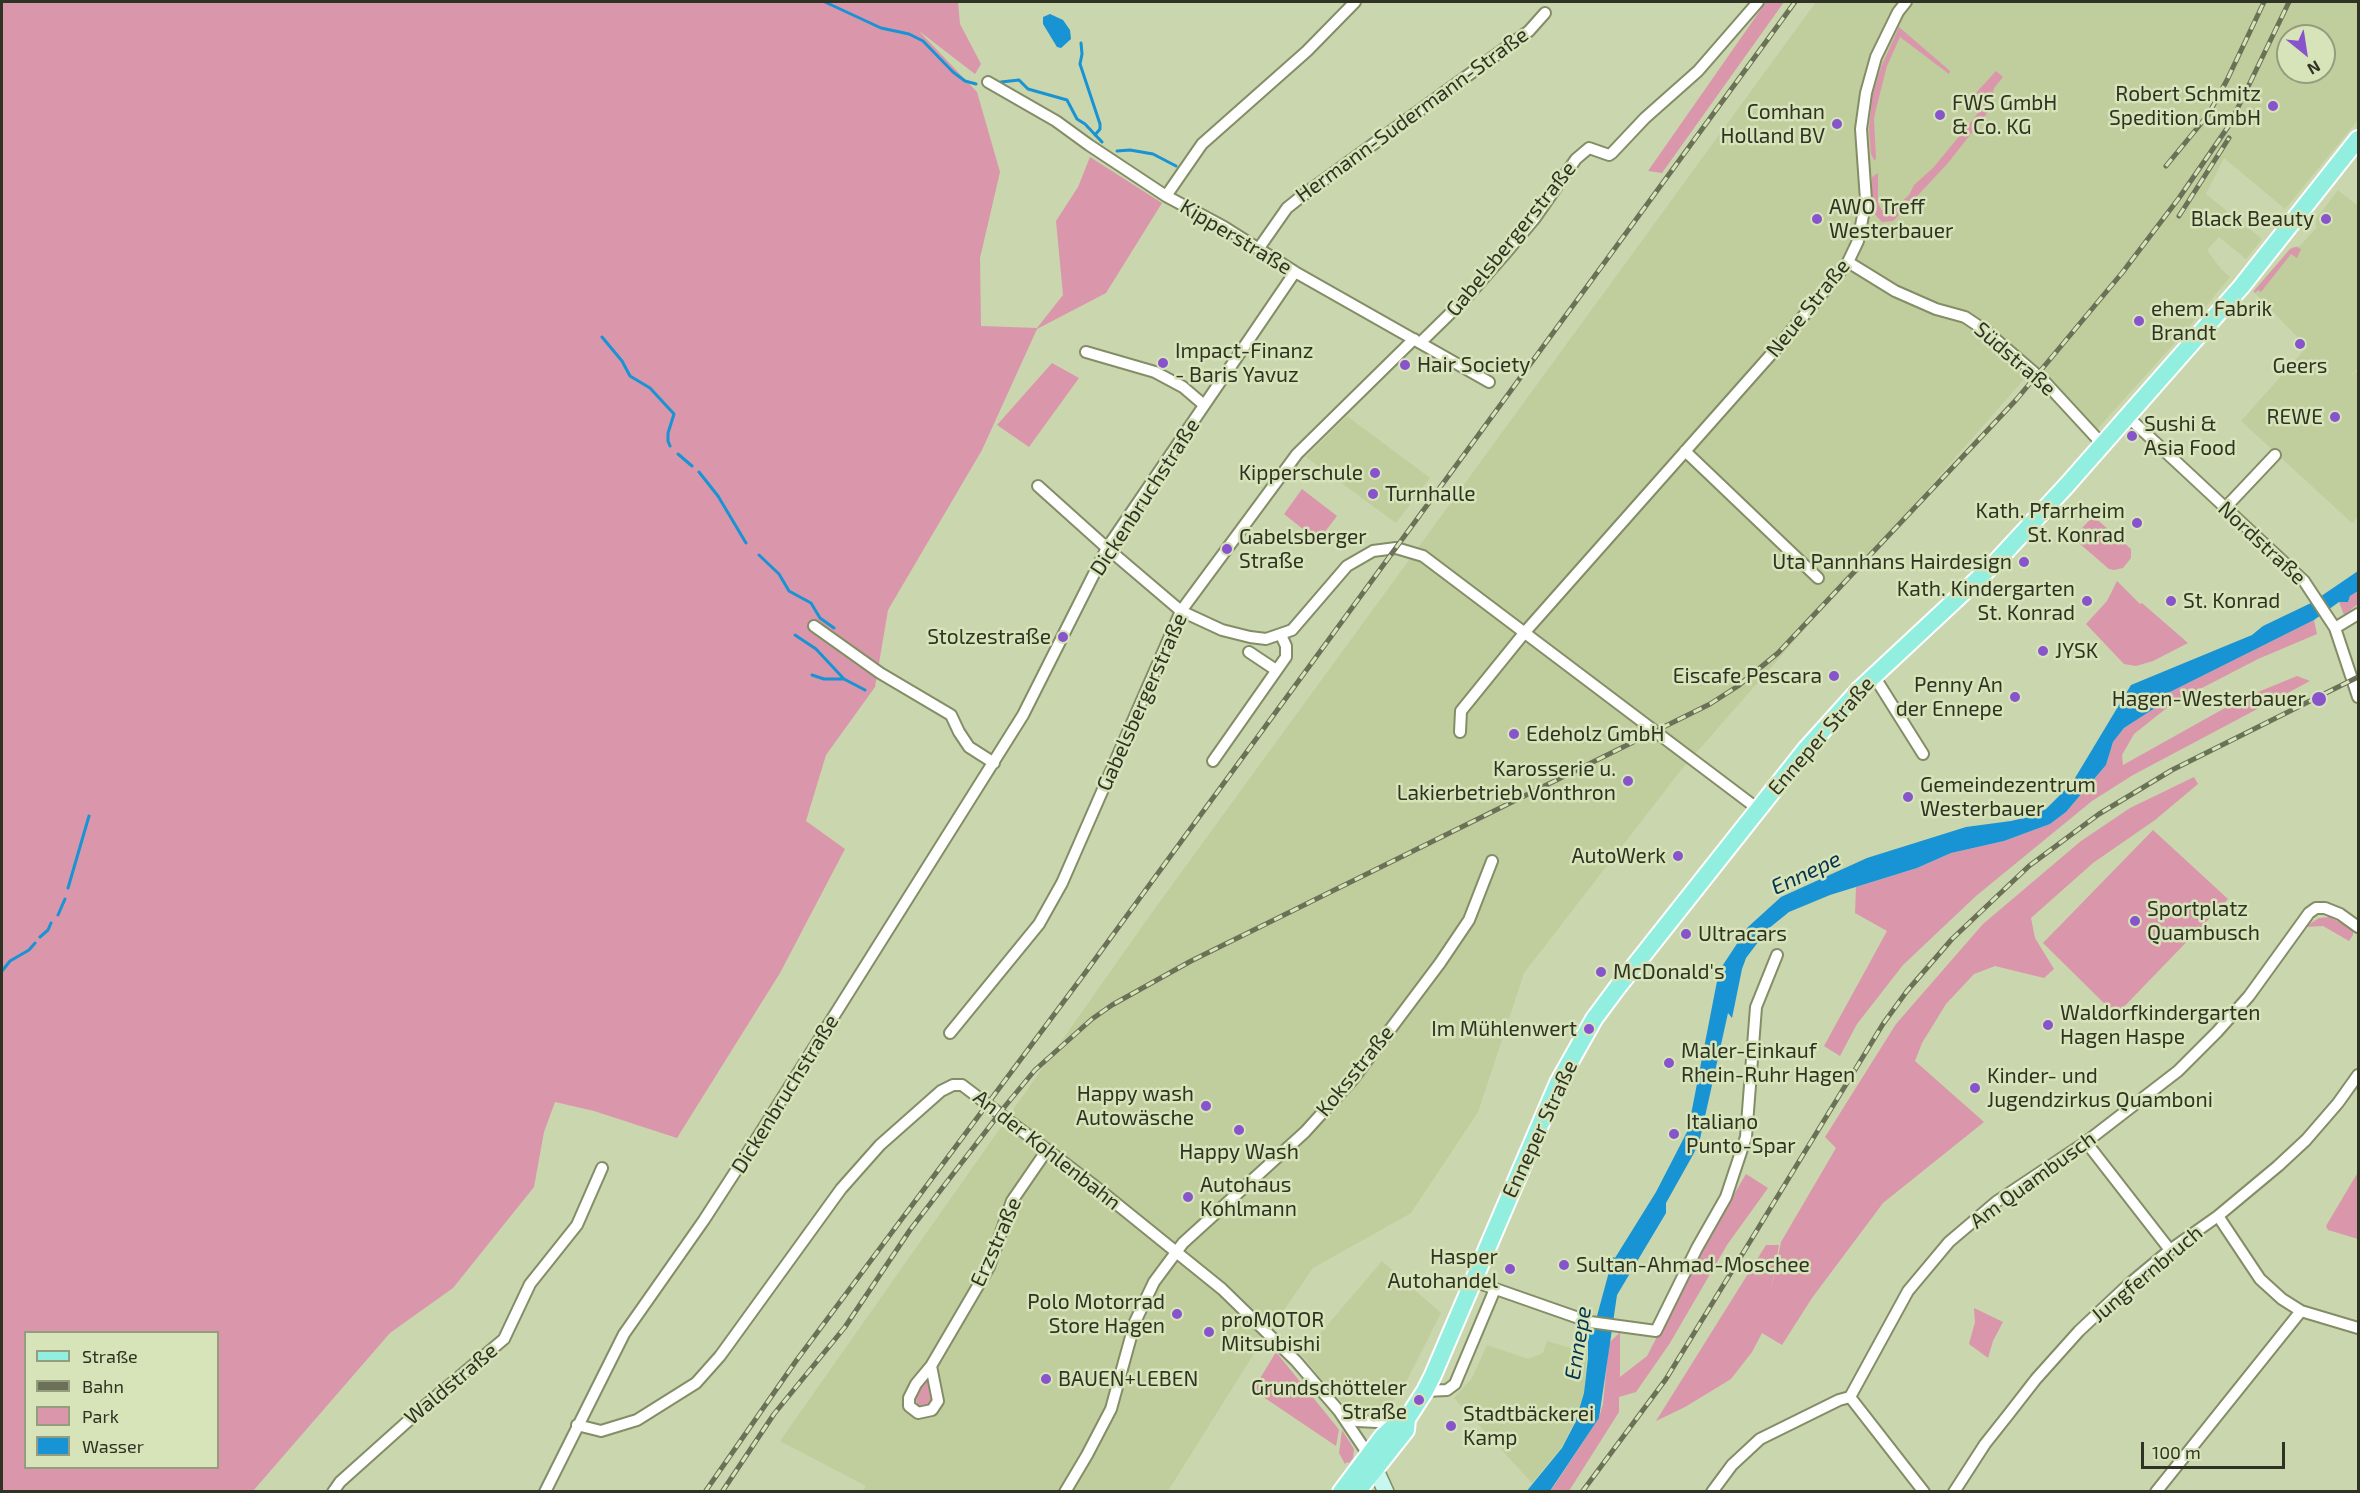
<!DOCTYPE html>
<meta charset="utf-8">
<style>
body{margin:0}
#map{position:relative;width:2360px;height:1493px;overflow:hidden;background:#cad6ad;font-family:"Exo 2",sans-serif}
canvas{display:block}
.frame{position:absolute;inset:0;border:3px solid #2f3323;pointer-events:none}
.legend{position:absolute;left:24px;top:1331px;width:195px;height:138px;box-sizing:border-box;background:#d7e3b9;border:2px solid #949d7d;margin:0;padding:8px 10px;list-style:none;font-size:18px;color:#2f3323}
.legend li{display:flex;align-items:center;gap:12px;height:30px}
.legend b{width:30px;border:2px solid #949d7d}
.north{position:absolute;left:2276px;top:24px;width:60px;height:60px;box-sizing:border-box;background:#d7e3b9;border:2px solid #949d7d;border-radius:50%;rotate:150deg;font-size:16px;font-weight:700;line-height:24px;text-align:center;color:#2f3323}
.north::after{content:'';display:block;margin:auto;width:21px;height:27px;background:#8754cc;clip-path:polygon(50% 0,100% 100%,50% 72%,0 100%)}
.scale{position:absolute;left:2141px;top:1442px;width:144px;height:27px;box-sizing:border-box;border:3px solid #2f3323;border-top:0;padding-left:8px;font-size:18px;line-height:21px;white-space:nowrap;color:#2f3323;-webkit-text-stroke:4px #d7e3b9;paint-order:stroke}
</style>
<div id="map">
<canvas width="2360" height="1493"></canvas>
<div class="frame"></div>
<ul class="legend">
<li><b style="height:8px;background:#92efe0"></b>Straße</li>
<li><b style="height:8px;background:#6a7157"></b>Bahn</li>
<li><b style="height:16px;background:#da97ab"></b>Park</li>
<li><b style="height:16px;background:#1893d4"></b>Wasser</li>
</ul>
<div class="north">N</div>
<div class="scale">100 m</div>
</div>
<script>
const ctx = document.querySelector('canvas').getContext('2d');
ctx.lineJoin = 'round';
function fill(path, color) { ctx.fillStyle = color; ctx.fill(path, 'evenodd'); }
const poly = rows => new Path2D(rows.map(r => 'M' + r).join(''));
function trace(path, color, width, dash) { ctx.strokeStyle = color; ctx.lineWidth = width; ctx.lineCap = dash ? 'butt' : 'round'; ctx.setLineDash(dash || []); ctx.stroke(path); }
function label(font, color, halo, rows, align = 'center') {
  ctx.font = font + ' "Exo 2",sans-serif'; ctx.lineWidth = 5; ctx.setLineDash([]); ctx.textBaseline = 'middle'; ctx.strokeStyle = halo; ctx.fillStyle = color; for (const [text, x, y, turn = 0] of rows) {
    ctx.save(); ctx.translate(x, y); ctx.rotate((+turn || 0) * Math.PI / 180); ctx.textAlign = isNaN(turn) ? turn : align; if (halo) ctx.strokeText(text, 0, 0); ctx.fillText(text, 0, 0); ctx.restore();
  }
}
fill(poly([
 [1816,2,2358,2,2358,120,2285,209,2224,158,2206,194,2262,239,2246,259,2219,237,2207,250,2221,269,2230,277,2188,328,2091,436,2026,377,1681,770,1524,973,1478,1112,1411,1213,1313,1268,1253,1355,1168,1491,863,1491,866,1486,780,1441,1153,911],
 [2288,36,2324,36,2324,72,2288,72],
 [2338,190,2358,206,2358,267,2357,269,2358,271,2358,286,2357,287,2358,289,2358,368,2347,380,2358,370,2358,517,2352,523,2241,421,2307,347,2253,291,2292,247,2300,246,2316,228,2316,219],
 [1347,416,1430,478,1396,523,1306,457],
 [1382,1261,1441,1313,1401,1392,1388,1406,1376,1413,1360,1414,1344,1403,1327,1386,1302,1355],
 [1547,1341,1587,1353,1584,1393,1574,1423,1561,1448,1532,1483,1454,1398,1472,1378,1487,1345,1528,1359,1543,1353]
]), '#c0cd9d');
fill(poly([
 [2,2,958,2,960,24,981,64,975,74,919,31,977,92,1000,172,980,258,981,326,1037,328,1063,295,1056,221,1078,187,1090,157,1162,203,1106,293,1037,329,982,450,888,610,875,687,826,755,806,821,845,849,780,973,677,1138,594,1111,555,1102,544,1132,534,1187,453,1288,390,1333,253,1491,2,1492],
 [26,1332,218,1332,218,1468,26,1468],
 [1766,2,1784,2,1662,173,1648,171],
 [1899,27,1950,71,1949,74,1900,37,1887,66,1876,109,1874,119,1876,159,1874,160,1871,154,1869,130,1872,96,1881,67],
 [1996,71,2003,77,1994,88,1992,98,1995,103,1948,163,1906,208,1893,221,1882,222,1872,211,1872,177,1878,173,1878,204,1884,213,1888,214,1909,195,1914,185,1933,168,1971,122,1986,102,1976,93],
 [2296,247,2301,249,2297,258,2291,254,2261,292,2258,290,2255,293,2254,291,2290,249],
 [1052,363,1079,378,1029,447,997,425],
 [1302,489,1337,516,1318,541,1284,514],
 [2093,516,2131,549,2131,558,2123,568,2114,570,2109,569,2073,538],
 [2117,581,2140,604,2142,603,2188,643,2153,661,2136,666,2124,664,2086,624,2107,601],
 [2358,591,2358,604,2344,615,2339,602,2348,602,2350,596],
 [2314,620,2317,634,2258,659,2173,703,2134,734,2122,755,2123,765,2241,699,2297,676,2310,681,2133,775,2092,801,1976,896,1903,965,1857,1024,1840,1056,1824,1046,1887,931,1855,913,1856,887,1917,868,1951,853,2004,841,2050,824,2066,812,2106,765,2113,742,2124,728,2155,708,2166,694],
 [2194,777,2198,784,2155,820,2093,863,2031,918,2035,938,2054,969,2044,978,1995,966,1974,974,1946,1004,1922,1043,1915,1061,1984,1122,1883,1203,1812,1298,1782,1345,1762,1333,1752,1352,1731,1379,1685,1407,1656,1421,1766,1245,1779,1245,1771,1290,1781,1242,1836,1148,1825,1137,1896,1024,1983,924,2081,841,2130,808],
 [2153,830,2228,899,2116,1015,2043,943],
 [2330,917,2353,930,2353,935,2349,941,2323,926,2305,927,2319,918],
 [2358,1172,2358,1239,2328,1230,2326,1226],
 [1746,1174,1768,1188,1727,1245,1670,1343,1636,1392,1619,1397,1619,1412,1569,1491,1550,1492,1599,1418,1603,1404,1609,1343,1620,1332,1620,1377,1647,1356,1707,1240],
 [1974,1308,2003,1322,1993,1341,1988,1358,1969,1344,1975,1322],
 [1276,1352,1337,1427,1339,1430,1336,1446,1253,1390],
 [926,1381,929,1383,932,1398,929,1406,923,1407,917,1404,916,1396],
 [1342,1430,1354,1449,1353,1458,1349,1463,1347,1462,1345,1464,1339,1453]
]), '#da97ab');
fill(poly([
 [1050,14,1063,20,1070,30,1071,39,1061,48,1057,47,1043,24,1043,17],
 [2358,571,2358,591,2350,596,2348,602,2339,602,2314,620,2166,694,2155,708,2124,728,2113,742,2106,765,2066,812,2050,824,2004,841,1951,853,1917,868,1830,895,1789,912,1768,929,1746,958,1742,969,1732,1018,1728,1013,1700,1139,1694,1153,1666,1203,1666,1213,1617,1295,1599,1418,1550,1491,1526,1492,1562,1448,1575,1423,1584,1393,1588,1358,1588,1330,1594,1327,1613,1257,1615,1258,1656,1192,1688,1130,1719,971,1748,927,1781,897,1867,858,1966,827,2011,821,2032,816,2046,809,2072,783,2131,685,2252,635,2263,626,2311,603]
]), '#1893d4');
trace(poly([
 [825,2,881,28,909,34,923,41,953,72,965,81,976,84],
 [1081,43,1082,54,1080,64,1100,124,1100,129,1095,135],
 [1001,82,1019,80,1028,89,1067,100,1077,119,1085,124,1102,142],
 [1117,151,1130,150,1153,154,1176,166],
 [602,337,622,361,630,376,650,388,674,414,668,433,668,441,670,446],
 [678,454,692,466],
 [699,472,718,496,746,543],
 [759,555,779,574,789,591,811,603,820,618,834,628],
 [795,635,816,649,844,679,865,690],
 [812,675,824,679,843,679],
 [68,888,89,816],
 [58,915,65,899],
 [40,937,48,930,51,923],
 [2,971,10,961,29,950,35,943]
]), '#1893d4', 3);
const minor = poly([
 [988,82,1056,121,1089,145,1166,196,1224,227,1295,272,1489,382],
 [1166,196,1202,144,1307,51,1355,2],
 [1259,248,1287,208,1302,196,1529,31,1545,13],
 [1848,262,1895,291,1936,309,1965,317,1986,331,2044,381,2103,445],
 [1420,343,1468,296,1504,255,1535,218,1576,159,1589,148,1609,155,1612,153,1645,118,1698,71,1758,2],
 [1086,352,1155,372,1183,387,1204,405],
 [2127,416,2304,581,2335,628,2358,697],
 [1685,451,1818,578],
 [1038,486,1107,548,1181,611,1222,630,1250,637,1266,639,1292,630,1347,566,1373,551,1396,548,1423,556,1758,809],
 [2225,508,2275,455],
 [814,626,880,673,951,715,959,732,969,747,994,763],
 [2335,628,2358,614],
 [1249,652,1276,670],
 [1874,676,1923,754],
 [1460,732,1461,711,1525,632,1782,342,1848,262,1858,241,1866,200,1861,129,1866,93,1876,57,1898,12,1906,2],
 [1213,761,1286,657,1286,646,1281,635],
 [950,1033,1039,924,1062,883,1181,611,1297,454,1414,339],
 [2086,1142,2170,1250],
 [2218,1216,2260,1279,2282,1299,2301,1311,2358,1328],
 [1473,1281,1590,1322,1656,1331,1697,1248,1726,1197,1746,1137,1756,1007,1777,955],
 [931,1366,938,1401,932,1410,918,1413,909,1406,909,1398,916,1384,931,1366,989,1267,1012,1201,1047,1150],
 [1425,1391,1447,1390,1455,1384,1495,1289],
 [1850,1397,1908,1291,1949,1242,1996,1202,2086,1142,2178,1071,2217,1032,2249,996,2309,913,2316,908,2325,908,2340,914,2358,927],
 [1850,1397,1924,1492],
 [1341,1413,1357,1421,1397,1423],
 [577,1425,601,1431,637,1420,696,1383,720,1356,841,1189,880,1145,941,1091,953,1085,962,1085,1092,1184,1222,1289,1296,1361,1339,1411,1368,1454],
 [333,1492,340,1482,427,1404,504,1339,530,1284,577,1225,602,1168],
 [545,1492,624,1334,704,1220,761,1132,1023,715,1107,548,1295,272],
 [1065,1492,1087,1455,1111,1409,1135,1322,1154,1282,1183,1243,1305,1132,1353,1079,1440,963,1469,920,1492,861],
 [1712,1492,1732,1465,1760,1439,1839,1400,1850,1397],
 [1954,1492,1985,1444,2008,1415,2036,1379,2079,1331,2128,1285,2170,1250,2218,1216,2278,1166,2306,1140,2338,1103,2358,1075],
 [2156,1492,2301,1311]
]);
const secondary = poly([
 [1371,1459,1386,1492]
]);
const primary = poly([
 [1341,1492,1383,1436,1397,1423,1407,1419],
 [1357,1492,1406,1430,1407,1419,1425,1391,1433,1375,1558,1083,1594,1019,1617,988,1806,749,1860,689,1995,563,2067,485,2241,287,2358,139]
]);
trace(minor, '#838d66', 14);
trace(secondary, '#838d66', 18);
trace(primary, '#fff', 20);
trace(minor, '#fff', 10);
trace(secondary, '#c8f7ef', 15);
trace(primary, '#92efe0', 16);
const rail = poly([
 [2166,166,2208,115,2227,80,2264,2],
 [2179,216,2229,138],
 [705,1492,796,1361,1085,973,1795,2],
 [722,1492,774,1414,845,1327,910,1230,1006,1105,1035,1070,1092,1019,1112,1005,1191,961,1710,704,1738,686,1778,653,2016,400,2122,273,2179,198,2230,124,2289,2],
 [1582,1492,1666,1379,1883,1024,1907,991,1952,939,2029,866,2099,814,2172,770,2358,677]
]);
trace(rail, '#6a7157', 5);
trace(rail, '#d7e3b9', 3, [9]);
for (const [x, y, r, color] of [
 [2273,106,6,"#8754cc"],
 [1940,115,6,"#8754cc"],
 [1837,124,6,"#8754cc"],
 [1817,219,6,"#8754cc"],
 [2326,219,6,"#8754cc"],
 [2139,321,6,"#8754cc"],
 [2300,344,6,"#8754cc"],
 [1163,363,6,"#8754cc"],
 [1405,365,6,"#8754cc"],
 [2335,417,6,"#8754cc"],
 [2132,436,6,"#8754cc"],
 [1375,473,6,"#8754cc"],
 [1373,494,6,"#8754cc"],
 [2137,523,6,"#8754cc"],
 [1227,549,6,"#8754cc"],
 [2024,562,6,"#8754cc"],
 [2087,601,6,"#8754cc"],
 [2171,601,6,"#8754cc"],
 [1063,637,6,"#8754cc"],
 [2043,651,6,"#8754cc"],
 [1834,676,6,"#8754cc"],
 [2015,697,6,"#8754cc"],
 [2319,699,8,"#8754cc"],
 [1514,734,6,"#8754cc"],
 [1628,781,6,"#8754cc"],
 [1908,797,6,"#8754cc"],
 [1678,856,6,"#8754cc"],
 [2135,921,6,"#8754cc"],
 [1686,934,6,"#8754cc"],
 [1601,972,6,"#8754cc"],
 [2048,1025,6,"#8754cc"],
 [1589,1029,6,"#8754cc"],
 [1669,1063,6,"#8754cc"],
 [1975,1088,6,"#8754cc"],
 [1206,1106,6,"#8754cc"],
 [1239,1130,6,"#8754cc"],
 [1674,1134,6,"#8754cc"],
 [1188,1197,6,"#8754cc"],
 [1564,1265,6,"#8754cc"],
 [1510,1269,6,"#8754cc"],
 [1177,1314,6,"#8754cc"],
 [1209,1332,6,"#8754cc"],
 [1046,1379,6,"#8754cc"],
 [1419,1400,6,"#8754cc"],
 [1451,1426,6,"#8754cc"]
]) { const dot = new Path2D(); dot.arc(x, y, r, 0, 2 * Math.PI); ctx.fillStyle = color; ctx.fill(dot); trace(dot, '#d7e3b9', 2); }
label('21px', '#2f3323', '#d7e3b9', [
 ["Robert Schmitz",2261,94,"right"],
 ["Spedition GmbH",2261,118,"right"],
 ["FWS GmbH",1952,103],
 ["& Co. KG",1952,127],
 ["Comhan",1825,112,"right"],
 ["Holland BV",1825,136,"right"],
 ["AWO Treff",1829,207],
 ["Westerbauer",1829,231],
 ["Black Beauty",2314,219,"right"],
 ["ehem. Fabrik",2151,309],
 ["Brandt",2151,333],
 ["Impact-Finanz",1175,351],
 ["- Baris Yavuz",1175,375],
 ["Hair Society",1417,365],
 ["Geers",2300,366,"center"],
 ["REWE",2323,417,"right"],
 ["Sushi &",2144,424],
 ["Asia Food",2144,448],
 ["Kipperschule",1363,473,"right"],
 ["Turnhalle",1385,494],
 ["Kath. Pfarrheim",2125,511,"right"],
 ["St. Konrad",2125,535,"right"],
 ["Gabelsberger",1239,537],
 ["Straße",1239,561],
 ["Uta Pannhans Hairdesign",2012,562,"right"],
 ["Kath. Kindergarten",2075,589,"right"],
 ["St. Konrad",2075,613,"right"],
 ["St. Konrad",2183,601],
 ["Stolzestraße",1051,637,"right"],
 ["JYSK",2055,651],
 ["Eiscafe Pescara",1822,676,"right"],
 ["Penny An",2003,685,"right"],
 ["der Ennepe",2003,709,"right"],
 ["Hagen-Westerbauer",2306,699,"right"],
 ["Edeholz GmbH",1526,734],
 ["Karosserie u.",1616,769,"right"],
 ["Lakierbetrieb Vonthron",1616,793,"right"],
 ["Gemeindezentrum",1920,785],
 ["Westerbauer",1920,809],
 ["AutoWerk",1666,856,"right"],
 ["Sportplatz",2147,909],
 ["Quambusch",2147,933],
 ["Ultracars",1698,934],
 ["McDonald's",1613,972],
 ["Waldorfkindergarten",2060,1013],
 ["Hagen Haspe",2060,1037],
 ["Im Mühlenwert",1577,1029,"right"],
 ["Maler-Einkauf",1681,1051],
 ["Rhein-Ruhr Hagen",1681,1075],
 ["Kinder- und",1987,1076],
 ["Jugendzirkus Quamboni",1987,1100],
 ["Happy wash",1194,1094,"right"],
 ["Autowäsche",1194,1118,"right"],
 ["Italiano",1686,1122],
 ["Punto-Spar",1686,1146],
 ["Happy Wash",1239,1152,"center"],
 ["Autohaus",1200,1185],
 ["Kohlmann",1200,1209],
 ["Hasper",1498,1257,"right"],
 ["Autohandel",1498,1281,"right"],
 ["Sultan-Ahmad-Moschee",1576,1265],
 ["Polo Motorrad",1165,1302,"right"],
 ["Store Hagen",1165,1326,"right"],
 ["proMOTOR",1221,1320],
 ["Mitsubishi",1221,1344],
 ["BAUEN+LEBEN",1058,1379],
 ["Grundschötteler",1407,1388,"right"],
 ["Straße",1407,1412,"right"],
 ["Stadtbäckerei",1463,1414],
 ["Kamp",1463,1438]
], 'left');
label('21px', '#2f3323', '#d7e3b9', [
 ["Hermann-Sudermann-Straße",1412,115,-36],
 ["Kipperstraße",1236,237,31],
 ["Gabelsbergerstraße",1511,239,-51],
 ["Neue Straße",1808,308,-51],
 ["Südstraße",2015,359,41],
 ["Dickenbruchstraße",1145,497,-57],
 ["Nordstraße",2262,543,43],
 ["Gabelsbergerstraße",1142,702,-66],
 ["Enneper Straße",1821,736,-49],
 ["Koksstraße",1355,1071,-51],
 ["Dickenbruchstraße",785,1094,-58],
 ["Enneper Straße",1540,1129,-65],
 ["An der Kohlenbahn",1047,1150,38],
 ["Am Quambusch",2033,1180,-36],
 ["Erzstraße",996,1242,-66],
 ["Jungfernbruch",2147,1274,-40],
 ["Waldstraße",451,1384,-40]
]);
label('italic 22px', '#03334e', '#d7e3b9', [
 ["Ennepe",1806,873,-25],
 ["Ennepe",1578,1343,-81]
]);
</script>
